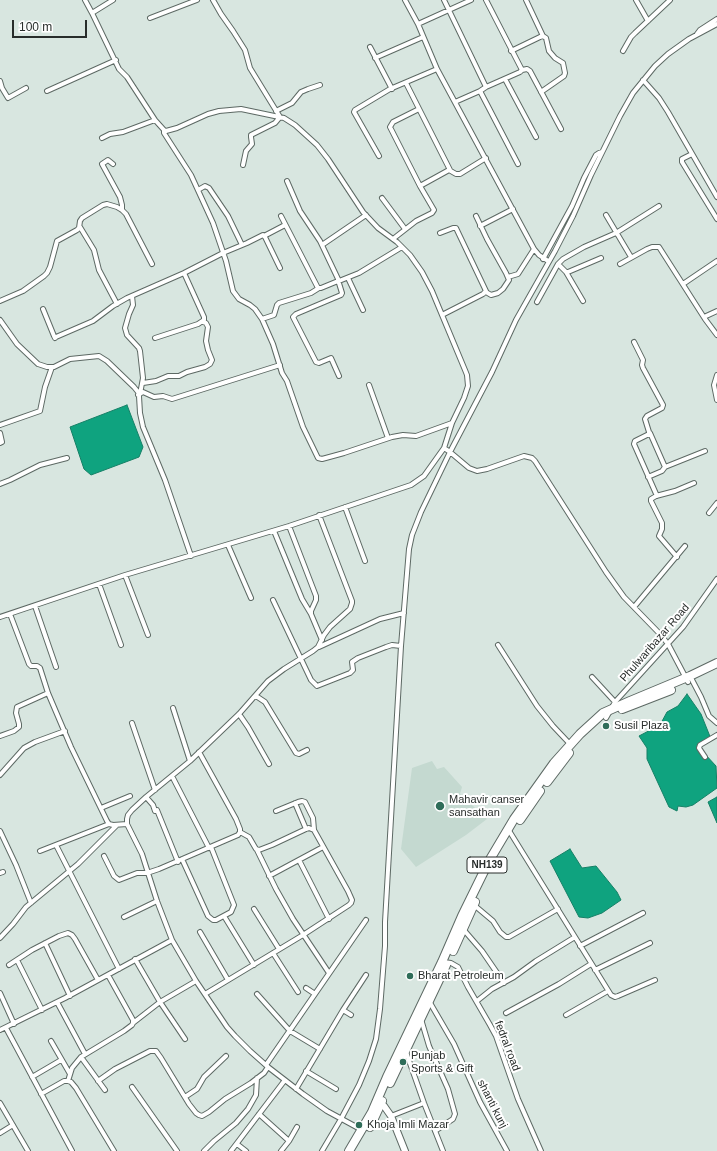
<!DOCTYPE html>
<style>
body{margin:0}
#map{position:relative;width:717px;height:1151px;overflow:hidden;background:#d8e6e0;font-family:Arial,sans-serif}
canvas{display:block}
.scale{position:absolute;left:12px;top:20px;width:75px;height:18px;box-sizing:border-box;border:2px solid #282d2b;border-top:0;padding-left:5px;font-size:12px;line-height:14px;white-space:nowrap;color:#282d2b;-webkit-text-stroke:3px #fff;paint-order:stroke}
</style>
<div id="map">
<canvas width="717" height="1151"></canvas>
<div class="scale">100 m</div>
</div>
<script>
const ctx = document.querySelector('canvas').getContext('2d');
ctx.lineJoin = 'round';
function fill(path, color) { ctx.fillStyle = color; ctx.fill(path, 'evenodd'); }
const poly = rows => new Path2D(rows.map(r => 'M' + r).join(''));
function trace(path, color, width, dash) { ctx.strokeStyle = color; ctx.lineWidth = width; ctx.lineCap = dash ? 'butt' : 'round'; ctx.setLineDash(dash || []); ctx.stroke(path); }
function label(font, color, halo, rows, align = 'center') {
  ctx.font = font + ' Arial,sans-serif'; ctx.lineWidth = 4; ctx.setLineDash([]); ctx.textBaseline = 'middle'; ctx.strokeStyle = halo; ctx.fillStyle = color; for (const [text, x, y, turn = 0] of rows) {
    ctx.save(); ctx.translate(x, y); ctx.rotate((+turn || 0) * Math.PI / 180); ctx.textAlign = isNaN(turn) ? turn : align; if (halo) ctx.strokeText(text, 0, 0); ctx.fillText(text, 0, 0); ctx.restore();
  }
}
fill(poly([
 [432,761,437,769,444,767,462,787,460,794,487,819,466,835,416,867,401,849,412,768]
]), '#c4d9d0');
const water = poly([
 [127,405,143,447,139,457,91,475,84,469,70,427,127,405],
 [687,694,701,714,711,739,700,745,704,753,716,766,717,788,693,805,686,807,678,806,677,811,669,807,647,759,647,748,639,736,660,725,667,712,678,706,687,694],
 [717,797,717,823,708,802,717,797],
 [570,849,582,868,596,866,617,892,621,900,602,913,588,918,579,917,550,861,570,849]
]);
fill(water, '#0fa37f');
trace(water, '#168066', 1);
const street = poly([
 [213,0,221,14,233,31,245,50,250,68,280,117,275,123,251,135,251,137,252,144,246,151,243,165],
 [405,0,418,24,437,69,534,249,539,255,548,261],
 [444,0,486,87],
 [486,0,522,70,520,72,486,87,480,91,518,164],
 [526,0,543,36],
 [636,0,648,21],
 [92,13,113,0],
 [150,18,197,0],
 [418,24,471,0],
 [697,34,700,30,717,19],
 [370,47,392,89],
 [511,51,540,37,543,36,546,38,549,51,555,58,563,63,565,73,564,76,541,92],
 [623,51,631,37,635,33,670,0],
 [375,58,423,37],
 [522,70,527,69,530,71,561,129],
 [505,79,536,137],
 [643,80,659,98,668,112,717,197],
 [0,81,2,88,8,98,26,88],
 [406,83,450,170],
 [47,91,116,60],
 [455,102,480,91],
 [419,109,393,122,390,127,420,186],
 [276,111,292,103,301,92,308,89,320,85],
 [164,130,164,133,191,175,213,223,226,261,233,291,239,299,250,305,255,309,262,319,273,344,282,373,287,381,303,427,318,458,322,459,344,453,392,437,403,435,416,436,452,423],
 [102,138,110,134,123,132,155,120],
 [692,154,682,159,682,162,717,219],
 [379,156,354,112,355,110,390,89,437,69],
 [113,164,108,160,102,164,120,197,122,205,122,210],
 [287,181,300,211,320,241,339,281,359,273,402,247],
 [198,190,205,186,209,188,228,216,242,245],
 [382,198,405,229],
 [606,215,631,257],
 [281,216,318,288,321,288,338,281],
 [476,216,487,239,506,273,509,280,503,289,498,293,491,295,486,292],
 [480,226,513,209],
 [80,227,94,250,99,270,117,304],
 [440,233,453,228,456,228,486,291,483,294,442,315],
 [264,236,285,225],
 [393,239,416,221,432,213,434,210,420,186,449,170,456,174,460,174,486,158],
 [322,245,366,215],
 [543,259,572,206,584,178,596,155,599,153,602,152],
 [558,264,566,272,568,272,601,258],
 [620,264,647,249,652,247,659,247,705,319,717,335],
 [566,272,583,301],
 [508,277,518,274,534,249],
 [348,278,363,310],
 [338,280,342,293,341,295,296,314,293,317,316,362,319,363,331,358,339,376],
 [683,284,717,261],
 [132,296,133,305,129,314,125,328,127,335,139,348,140,351,143,378,140,394],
 [0,301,23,291,44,276,47,273,50,267,57,241,77,230,79,228,80,221,82,218,103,205,107,204,117,207,122,210,126,214,152,264],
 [537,302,558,264,563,259,584,247,616,233,659,206],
 [43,309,54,336,55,338,56,337,93,321,113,306,127,298,184,273,223,253,247,243,263,235,265,237,280,268],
 [704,317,717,311],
 [262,319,274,315,277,305,279,303,311,293,319,288],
 [0,320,17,344,38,364,47,367,54,367,70,359,99,356,107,361,134,387,138,392,139,396,140,413,143,427,165,480,191,556],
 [155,338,198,324,204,320,204,317,184,273],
 [634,342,643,360,642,365,643,368,663,405,662,408,647,416,645,419,649,432,649,434,635,441,634,444,657,496],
 [717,375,714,385,717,400],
 [143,383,156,381,168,376,179,376,187,372,205,367,210,364,212,360,208,350,206,341,208,327,206,323,203,322],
 [369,385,388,438],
 [138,395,143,392,154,397,163,396,172,399,280,365],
 [0,425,40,411,45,387,52,367],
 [0,433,2,442,0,443],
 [444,448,450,452,492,372,516,320,555,251,573,216,591,175,620,116,633,93,655,66,668,54,689,39,717,24],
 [665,467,705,451],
 [648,477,662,471,665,467,650,433],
 [0,484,10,480,40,465,67,458],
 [345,507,365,561],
 [709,513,717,503],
 [319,515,352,601,352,603,350,609,330,627,324,635,318,647,313,651,284,669,268,681,239,714,190,761,146,797,132,810,128,815,127,819,127,824,142,854,157,901,172,940,196,981,227,1027,235,1036,250,1051,268,1067,303,1094,327,1111,362,1130],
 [289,526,316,596,316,600,311,611,311,614,322,640],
 [274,531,302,599,311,614],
 [228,545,251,598],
 [677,557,659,536,662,529,662,523,651,501,651,499,656,496,675,491,694,483],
 [125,575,148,635],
 [99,584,121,645],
 [273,600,311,680,317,686,350,673,353,670,352,662,358,658,386,647,392,645,401,646],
 [35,606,56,667],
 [634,607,685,546],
 [10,614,29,664,31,666,37,666,40,668,48,693,71,747,107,821,109,824,113,825,127,824],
 [0,617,125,575,289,526,411,485,424,476,444,448,452,423,464,398,468,386,467,375,465,370,432,291,422,272,410,255,397,242,378,228,363,212,328,159,317,145,295,125,284,118,241,109,219,111,208,114,177,128,166,131,164,130,155,120,127,77,119,69,92,13,85,0],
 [498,645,537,706,553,726,570,744],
 [319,647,380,619,404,613],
 [690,676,701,697,709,716,717,723],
 [592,677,615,702],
 [256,696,265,702,296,753,299,754,307,750],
 [173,708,190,761],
 [239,714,248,727,269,764],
 [606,718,615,702,683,627,717,579],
 [132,723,155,790],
 [0,736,14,731,19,727,19,724,16,713,17,707,48,693],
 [705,757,699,748,700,745,717,735],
 [0,775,24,748,35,742,65,731],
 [172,776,209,848],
 [146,797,153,805,155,811],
 [295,803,306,829],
 [101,808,130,796],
 [157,810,178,862],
 [276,811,298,802,302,801,305,802,313,818,314,830],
 [508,829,611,995,615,997,618,996,655,980],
 [0,831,16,865,31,903],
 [56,845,119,969],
 [257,850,276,889,293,919,329,973],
 [40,851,109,824],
 [104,856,114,876,119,880,137,873,147,873,159,869,238,835,240,832,240,829,236,819,199,752],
 [182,859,208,916,213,920,216,920,231,912,234,905,211,847],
 [299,860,329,919],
 [0,873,3,872],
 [269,876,323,847],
 [474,905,493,921,500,932,506,937,509,937,558,909],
 [254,909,279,949],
 [224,916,254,965],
 [124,917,157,901],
 [463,929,482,951,504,983],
 [200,932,228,980],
 [0,938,13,924,26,907,78,864,117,825],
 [45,943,70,996],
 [580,946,643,913],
 [273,953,298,992],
 [135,959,160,1002,185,1039],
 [17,960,42,1010],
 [444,962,451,963,458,967,468,987,490,1025,496,1036,518,1099,541,1151],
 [9,965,32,950,59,936,68,933,72,935,75,939,98,980],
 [595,970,650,943],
 [306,988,315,994],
 [0,993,14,1024],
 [205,994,303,935,349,905,351,903,352,900,348,891,314,830,309,828,306,829,272,845,259,850,256,849,249,837,240,832],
 [257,994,290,1031,320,1049],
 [429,1001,454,1044,480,1102,507,1151],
 [477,1001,492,989,514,977,536,961,575,937],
 [57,1002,85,1054],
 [343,1010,351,1015],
 [506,1013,559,984,591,964],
 [566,1015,608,991],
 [421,1019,429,1046,448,1089,455,1114,453,1119,435,1131],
 [133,1023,160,1002,196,981],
 [6,1028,72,1151],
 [0,1030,65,998,172,940],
 [51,1041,70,1074],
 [406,1052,424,1103,443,1151],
 [81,1057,105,1090],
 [266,1065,366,920],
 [306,1071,336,1089],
 [32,1077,61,1060],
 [68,1081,72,1068,81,1057,124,1031,132,1025,133,1023,133,1020,108,975],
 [98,1081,115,1069,150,1051,156,1051,161,1058,189,1104,196,1113,199,1115,202,1116,209,1112,225,1099,251,1083,264,1073,268,1067],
 [132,1087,177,1151],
 [296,1089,343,1010,366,975],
 [41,1094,64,1081,68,1081,71,1082,76,1088,114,1151],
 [185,1097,197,1089,204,1077,226,1056],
 [0,1103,28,1151],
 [259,1114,289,1141,281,1151],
 [391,1116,424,1103],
 [0,1133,13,1125],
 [289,1141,297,1127],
 [237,1144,246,1151],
 [204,1151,214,1141,236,1123,248,1109,256,1095,257,1078],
 [231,1151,285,1080],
 [322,1151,341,1119,359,1085,369,1061,376,1039,380,1009,385,946,385,922,401,646,409,549,412,535,421,512,450,452,469,468,477,471,487,469,524,456,532,458,535,461,606,572,624,597,660,634,668,644,688,682]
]);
const secondary = poly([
 [378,1103,384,1106,391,1116,405,1151]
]);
const highway = poly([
 [622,709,671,690],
 [547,782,569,753],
 [520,820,540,791],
 [453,951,475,902],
 [390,1083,446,965],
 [370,1127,382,1101],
 [349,1151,372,1112,387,1077,442,962,462,916,489,861,514,819,554,763,580,734,603,713,630,701,690,676,717,663]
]);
trace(street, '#5d6964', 6);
trace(secondary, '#5d6964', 8);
trace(highway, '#5d6964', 10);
trace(street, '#fff', 4);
trace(secondary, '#fff', 6);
trace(highway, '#fff', 8);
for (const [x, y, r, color] of [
 [606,726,4,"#2f6d59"],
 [440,806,5,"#2f6d59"],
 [410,976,4,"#2f6d59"],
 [403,1062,4,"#2f6d59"],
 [359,1125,4,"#2f6d59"]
]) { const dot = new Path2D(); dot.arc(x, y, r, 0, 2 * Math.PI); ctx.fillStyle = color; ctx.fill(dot); trace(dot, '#fff', 1.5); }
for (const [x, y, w] of [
 [487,865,40]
]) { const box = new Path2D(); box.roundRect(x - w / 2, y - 8, w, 16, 3); ctx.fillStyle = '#fff'; ctx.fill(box); trace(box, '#282d2b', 1); }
label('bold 10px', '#282d2b', null, [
 ["NH139",487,865]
]);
label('11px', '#282d2b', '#fff', [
 ["Phulwaribazar Road",655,643,-49],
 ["fedral road",507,1046,69],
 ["shanti kunj",492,1104,63]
]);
label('11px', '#282d2b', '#fff', [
 ["Susil Plaza",614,726],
 ["Mahavir canser",449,800],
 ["sansathan",449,813],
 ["Bharat Petroleum",418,976],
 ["Punjab",411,1056],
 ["Sports & Gift",411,1069],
 ["Khoja Imli Mazar",367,1125]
], 'left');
</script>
